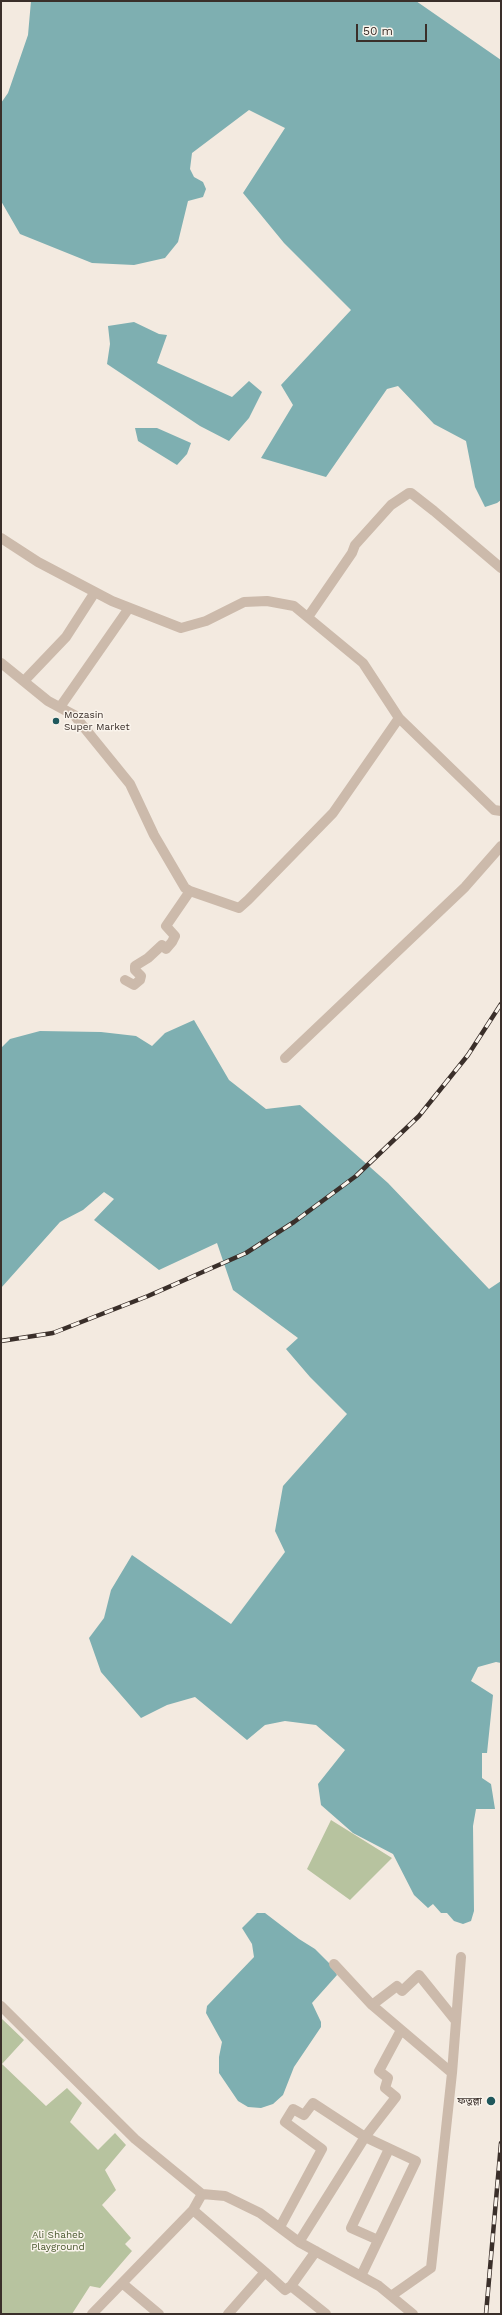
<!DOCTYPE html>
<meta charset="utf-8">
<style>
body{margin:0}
#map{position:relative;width:502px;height:2315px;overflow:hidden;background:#f3eae0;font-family:"Work Sans",sans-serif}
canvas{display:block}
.frame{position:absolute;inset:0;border:2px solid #3a2f2a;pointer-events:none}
.scale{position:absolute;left:356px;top:24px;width:71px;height:18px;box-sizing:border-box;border:2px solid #3a2f2a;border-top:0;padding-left:5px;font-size:12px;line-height:14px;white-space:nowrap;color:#3a2f2a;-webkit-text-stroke:3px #faf4ec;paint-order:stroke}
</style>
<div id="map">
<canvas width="502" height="2315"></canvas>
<div class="frame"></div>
<div class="scale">50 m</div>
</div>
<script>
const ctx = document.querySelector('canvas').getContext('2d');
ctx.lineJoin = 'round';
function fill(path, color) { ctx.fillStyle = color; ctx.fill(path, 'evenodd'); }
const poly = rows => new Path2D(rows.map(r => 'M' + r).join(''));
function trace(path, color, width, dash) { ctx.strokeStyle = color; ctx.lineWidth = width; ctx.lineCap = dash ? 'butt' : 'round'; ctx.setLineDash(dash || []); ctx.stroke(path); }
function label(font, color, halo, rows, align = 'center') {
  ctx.font = font + ' "Work Sans","Noto Sans Bengali",sans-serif'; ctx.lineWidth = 3; ctx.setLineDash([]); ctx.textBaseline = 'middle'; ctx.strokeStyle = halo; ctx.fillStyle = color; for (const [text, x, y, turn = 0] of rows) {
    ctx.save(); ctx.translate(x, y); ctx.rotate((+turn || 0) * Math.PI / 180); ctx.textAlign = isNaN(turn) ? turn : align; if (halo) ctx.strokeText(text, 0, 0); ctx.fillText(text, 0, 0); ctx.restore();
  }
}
fill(poly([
 [331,1820,392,1858,350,1900,307,1869],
 [1,2018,24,2040,2,2064,46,2106,67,2088,82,2103,70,2122,98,2150,115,2133,126,2145,105,2170,116,2190,102,2205,131,2238,125,2244,132,2251,100,2288,90,2286,72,2314,1,2314]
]), '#b7c39f');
fill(poly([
 [31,1,416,1,501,60,501,500,497,503,485,507,475,487,466,441,434,424,398,386,387,389,326,477,261,458,293,405,281,385,351,310,284,243,243,193,285,128,249,110,192,153,190,169,194,177,203,182,206,189,203,197,188,201,178,242,165,258,134,265,92,263,20,234,1,201,1,103,8,93,28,35],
 [134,322,159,334,167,335,157,363,232,397,249,381,262,392,249,418,229,441,200,426,107,364,110,344,108,326],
 [135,428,157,428,191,443,187,454,177,465,138,441],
 [194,1020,229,1080,266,1109,300,1105,388,1183,489,1289,501,1281,501,1663,496,1662,478,1667,471,1681,493,1695,487,1753,482,1753,482,1778,491,1784,495,1809,476,1809,473,1826,474,1911,471,1921,463,1924,454,1921,447,1913,441,1913,433,1904,428,1908,414,1895,393,1854,353,1833,321,1805,318,1784,345,1750,316,1725,285,1721,265,1725,247,1740,195,1697,167,1705,141,1718,101,1672,89,1638,104,1618,111,1590,132,1555,231,1624,285,1552,275,1531,283,1486,347,1414,310,1377,286,1349,298,1338,233,1290,217,1243,159,1270,94,1220,114,1199,104,1192,83,1210,60,1222,1,1288,1,1048,10,1039,40,1031,101,1032,136,1036,152,1046,165,1033],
 [257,1913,265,1913,299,1939,315,1949,332,1966,337,1975,312,2003,321,2022,321,2027,294,2067,283,2095,273,2104,261,2108,248,2107,238,2101,219,2073,219,2057,222,2042,206,2013,207,2006,254,1957,252,1944,242,1928]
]), '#7eafb1');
trace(poly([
 [1,538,38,562,112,601,181,628,206,621,244,602,267,601,294,606,363,663,399,718,494,810,501,811],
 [308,617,352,553,355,545,391,505,409,493,411,493,434,511,501,568],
 [1,663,48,701,74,715,130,784,154,835,185,888,190,891],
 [24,681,66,637,95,592],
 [60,707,129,608],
 [125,980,134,985,140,980,141,976,135,970,135,966,148,958,162,945,166,949,172,942,175,936,166,926,190,891,239,908,248,900,333,813,399,718],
 [285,1058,465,887,501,846],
 [334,1964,372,2005,452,2073,431,2268,391,2296],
 [372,2005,397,1986,402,1991,419,1975,456,2021],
 [1,2006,135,2139,202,2194,225,2196,260,2213,299,2242,379,2286,413,2314],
 [452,2073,461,1957],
 [193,2210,265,2272,228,2314],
 [280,2227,322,2149,285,2122,293,2109,304,2115,313,2103,365,2137,416,2161,361,2276],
 [378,2240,351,2228,389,2149],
 [299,2242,365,2137,396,2097,385,2088,388,2078,379,2071,401,2030],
 [265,2272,285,2290,291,2286,326,2314],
 [122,2283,159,2314],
 [291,2286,316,2251],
 [92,2314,193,2210,202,2194]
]), '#ccbaab', 10);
const rail = poly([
 [1,1341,53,1333,148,1296,246,1253,294,1222,356,1176,419,1116,468,1055,501,1004],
 [486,2314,501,2143]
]);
trace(rail, '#3a2f2a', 4.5);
trace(rail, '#faf4ec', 3, [9]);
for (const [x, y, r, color] of [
 [56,721,4,"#1f585c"],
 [491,2101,5,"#1f585c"]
]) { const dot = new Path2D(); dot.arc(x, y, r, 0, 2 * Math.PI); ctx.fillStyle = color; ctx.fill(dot); trace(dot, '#faf4ec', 1.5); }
label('10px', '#3a2f2a', '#faf4ec', [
 ["Mozasin",64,715],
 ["Super Market",64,727],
 ["ফতুল্লা",482,2101,"right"]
], 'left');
label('10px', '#49582e', '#faf4ec', [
 ["Ali Shaheb",58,2235],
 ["Playground",58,2247]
]);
</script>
